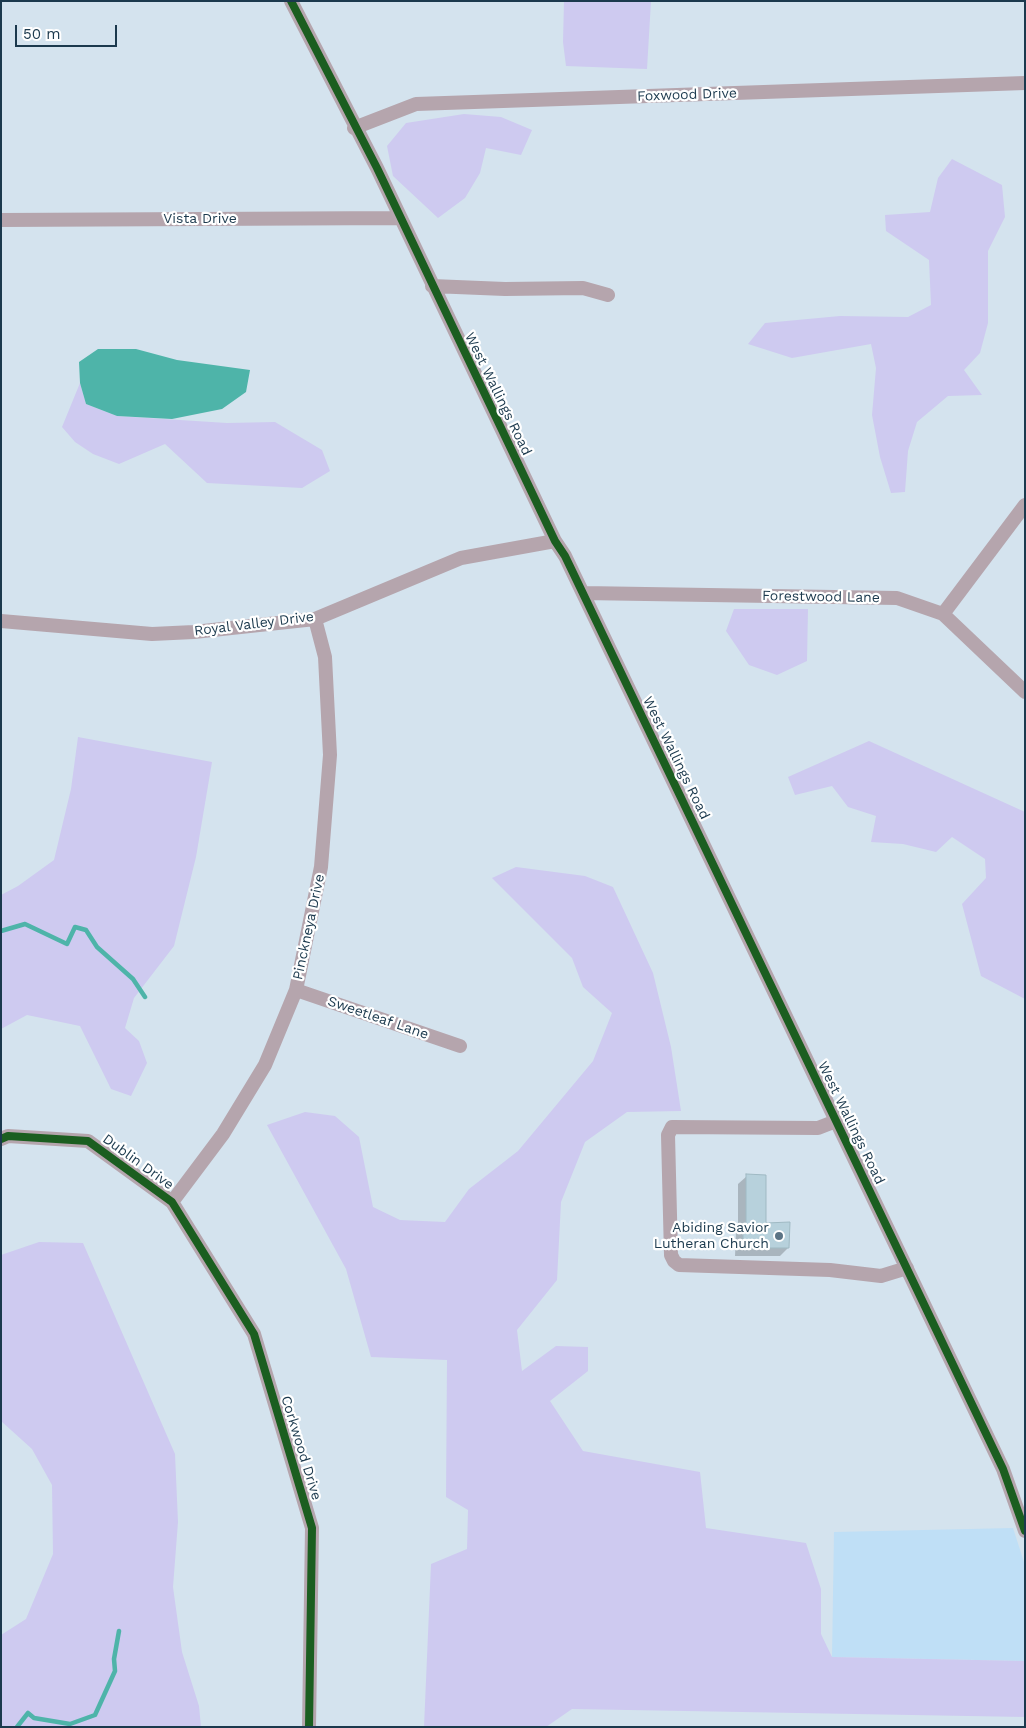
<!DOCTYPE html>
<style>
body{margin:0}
#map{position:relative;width:1026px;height:1728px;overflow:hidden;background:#d4e3ee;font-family:"Work Sans",sans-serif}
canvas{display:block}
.frame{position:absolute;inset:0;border:2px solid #1b394d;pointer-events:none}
.scale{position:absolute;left:15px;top:25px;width:102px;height:22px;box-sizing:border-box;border:2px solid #1b394d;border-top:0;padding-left:6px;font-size:15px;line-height:18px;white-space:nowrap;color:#1b394d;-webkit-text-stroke:4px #fff;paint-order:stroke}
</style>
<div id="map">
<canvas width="1026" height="1728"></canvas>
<div class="frame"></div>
<div class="scale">50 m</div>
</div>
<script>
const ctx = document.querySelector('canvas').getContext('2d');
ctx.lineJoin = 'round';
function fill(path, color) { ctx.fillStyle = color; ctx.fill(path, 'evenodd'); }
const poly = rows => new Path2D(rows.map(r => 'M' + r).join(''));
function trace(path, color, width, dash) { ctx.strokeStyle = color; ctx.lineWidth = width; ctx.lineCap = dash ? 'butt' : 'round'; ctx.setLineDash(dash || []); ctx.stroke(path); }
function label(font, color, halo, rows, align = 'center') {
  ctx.font = font + ' "Work Sans",sans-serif'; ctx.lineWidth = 4.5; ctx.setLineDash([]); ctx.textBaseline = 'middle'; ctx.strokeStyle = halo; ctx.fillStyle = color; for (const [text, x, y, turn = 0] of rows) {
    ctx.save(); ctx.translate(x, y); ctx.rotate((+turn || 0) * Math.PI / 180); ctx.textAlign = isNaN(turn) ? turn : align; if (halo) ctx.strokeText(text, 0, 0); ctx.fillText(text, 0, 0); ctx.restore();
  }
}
fill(poly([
 [1013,1528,1025,1565,1025,1661,832,1657,834,1532]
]), '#bfdff6');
fill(poly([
 [564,1,651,1,647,69,566,66,563,42],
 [464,114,501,117,532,130,521,155,486,148,480,173,465,198,438,218,393,176,387,146,406,123],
 [952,159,1002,185,1005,217,988,251,988,323,980,353,964,370,982,395,948,396,917,422,908,451,905,492,891,493,880,457,872,415,876,368,871,344,792,358,748,344,765,323,840,316,908,317,931,305,929,260,886,231,885,215,930,212,938,178],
 [80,383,86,404,117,416,227,423,275,422,322,450,330,471,302,488,207,483,165,444,119,464,93,454,75,442,62,427],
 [734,609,808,609,807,661,777,675,749,665,726,631],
 [78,737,212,762,196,857,174,946,134,998,125,1028,139,1041,147,1063,131,1096,111,1089,80,1026,27,1015,1,1029,1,895,18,886,54,860,71,789],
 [869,741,1025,812,1025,999,981,976,962,904,986,878,985,859,952,837,936,852,903,844,871,842,876,816,848,807,832,786,795,795,788,777],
 [516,867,585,876,613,887,653,973,671,1047,681,1111,627,1112,585,1142,561,1202,557,1280,517,1330,522,1371,556,1346,588,1347,588,1371,550,1401,583,1451,700,1472,706,1528,806,1543,821,1589,821,1634,832,1657,1025,1661,1025,1717,572,1709,546,1727,424,1727,431,1564,467,1549,468,1510,446,1497,447,1360,371,1357,346,1269,267,1125,305,1112,335,1116,359,1137,373,1207,400,1220,445,1222,469,1189,518,1151,593,1061,612,1013,583,987,572,958,492,878],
 [39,1242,83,1243,175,1454,178,1522,173,1587,182,1652,199,1706,201,1727,1,1727,1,1635,26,1619,53,1554,52,1485,32,1449,1,1421,1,1255]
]), '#cecaf0');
fill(poly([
 [98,349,136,349,177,360,250,370,246,392,222,409,172,419,117,416,86,404,80,383,79,362]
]), '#4eb4a9');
fill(poly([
 [747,1176,764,1224,788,1248,780,1256,735,1256,736,1232,738,1230,738,1184]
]), '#0003');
trace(poly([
 [1,931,25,924,67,944,75,927,86,930,97,947,133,979,145,997],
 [17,1727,28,1713,34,1718,70,1724,95,1715,115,1671,114,1659,119,1631]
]), '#4eb4a9', 4.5);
const building = poly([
 [746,1174,766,1175,766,1223,790,1222,789,1248,743,1248,743,1223,746,1223,746,1174]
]);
fill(building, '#b7d1dc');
trace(building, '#9fb9c3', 1);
trace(poly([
 [291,1,377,168,555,541,565,556,613,656,1003,1469,1025,1531],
 [354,128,416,104,1025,83],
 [1,220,400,218],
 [432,286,505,289,583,288,608,295],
 [583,593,897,598,943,614,1025,692],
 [943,614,1025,505],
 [1,621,152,634,194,632,315,619,461,558,555,541],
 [296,990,460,1046],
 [836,1121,818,1128,672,1127,668,1135,671,1255,674,1261,679,1265,830,1270,881,1276,907,1268],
 [1,1139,8,1136,88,1141,172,1202,254,1334,312,1528,309,1727],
 [172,1202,223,1134,265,1065,296,990,321,867,330,755,325,657,315,619]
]), '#b5a5ad', 14);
trace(poly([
 [291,1,377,168,555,541,565,556,613,656,1003,1469,1025,1531],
 [1,1139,8,1136,88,1141,172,1202,254,1334,312,1528,309,1727]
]), '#1b5e20', 8);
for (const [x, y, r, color] of [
 [779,1236,5,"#5c7485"]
]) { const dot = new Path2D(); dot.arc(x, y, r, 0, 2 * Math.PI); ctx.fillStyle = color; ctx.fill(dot); trace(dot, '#fff', 2); }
label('14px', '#1b394d', '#fff', [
 ["Foxwood Drive",687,95,-2],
 ["Vista Drive",200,219],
 ["West Wallings Road",498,394,64],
 ["Forestwood Lane",821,597,1],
 ["Royal Valley Drive",254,624,-7],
 ["West Wallings Road",676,758,64],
 ["Pinckneya Drive",309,927,-78],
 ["Sweetleaf Lane",378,1018,19],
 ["West Wallings Road",851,1123,64],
 ["Dublin Drive",138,1162,36],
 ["Corkwood Drive",301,1448,73]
]);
label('14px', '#1b394d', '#fff', [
 ["Abiding Savior",769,1228],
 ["Lutheran Church",769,1244]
], 'right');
</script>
